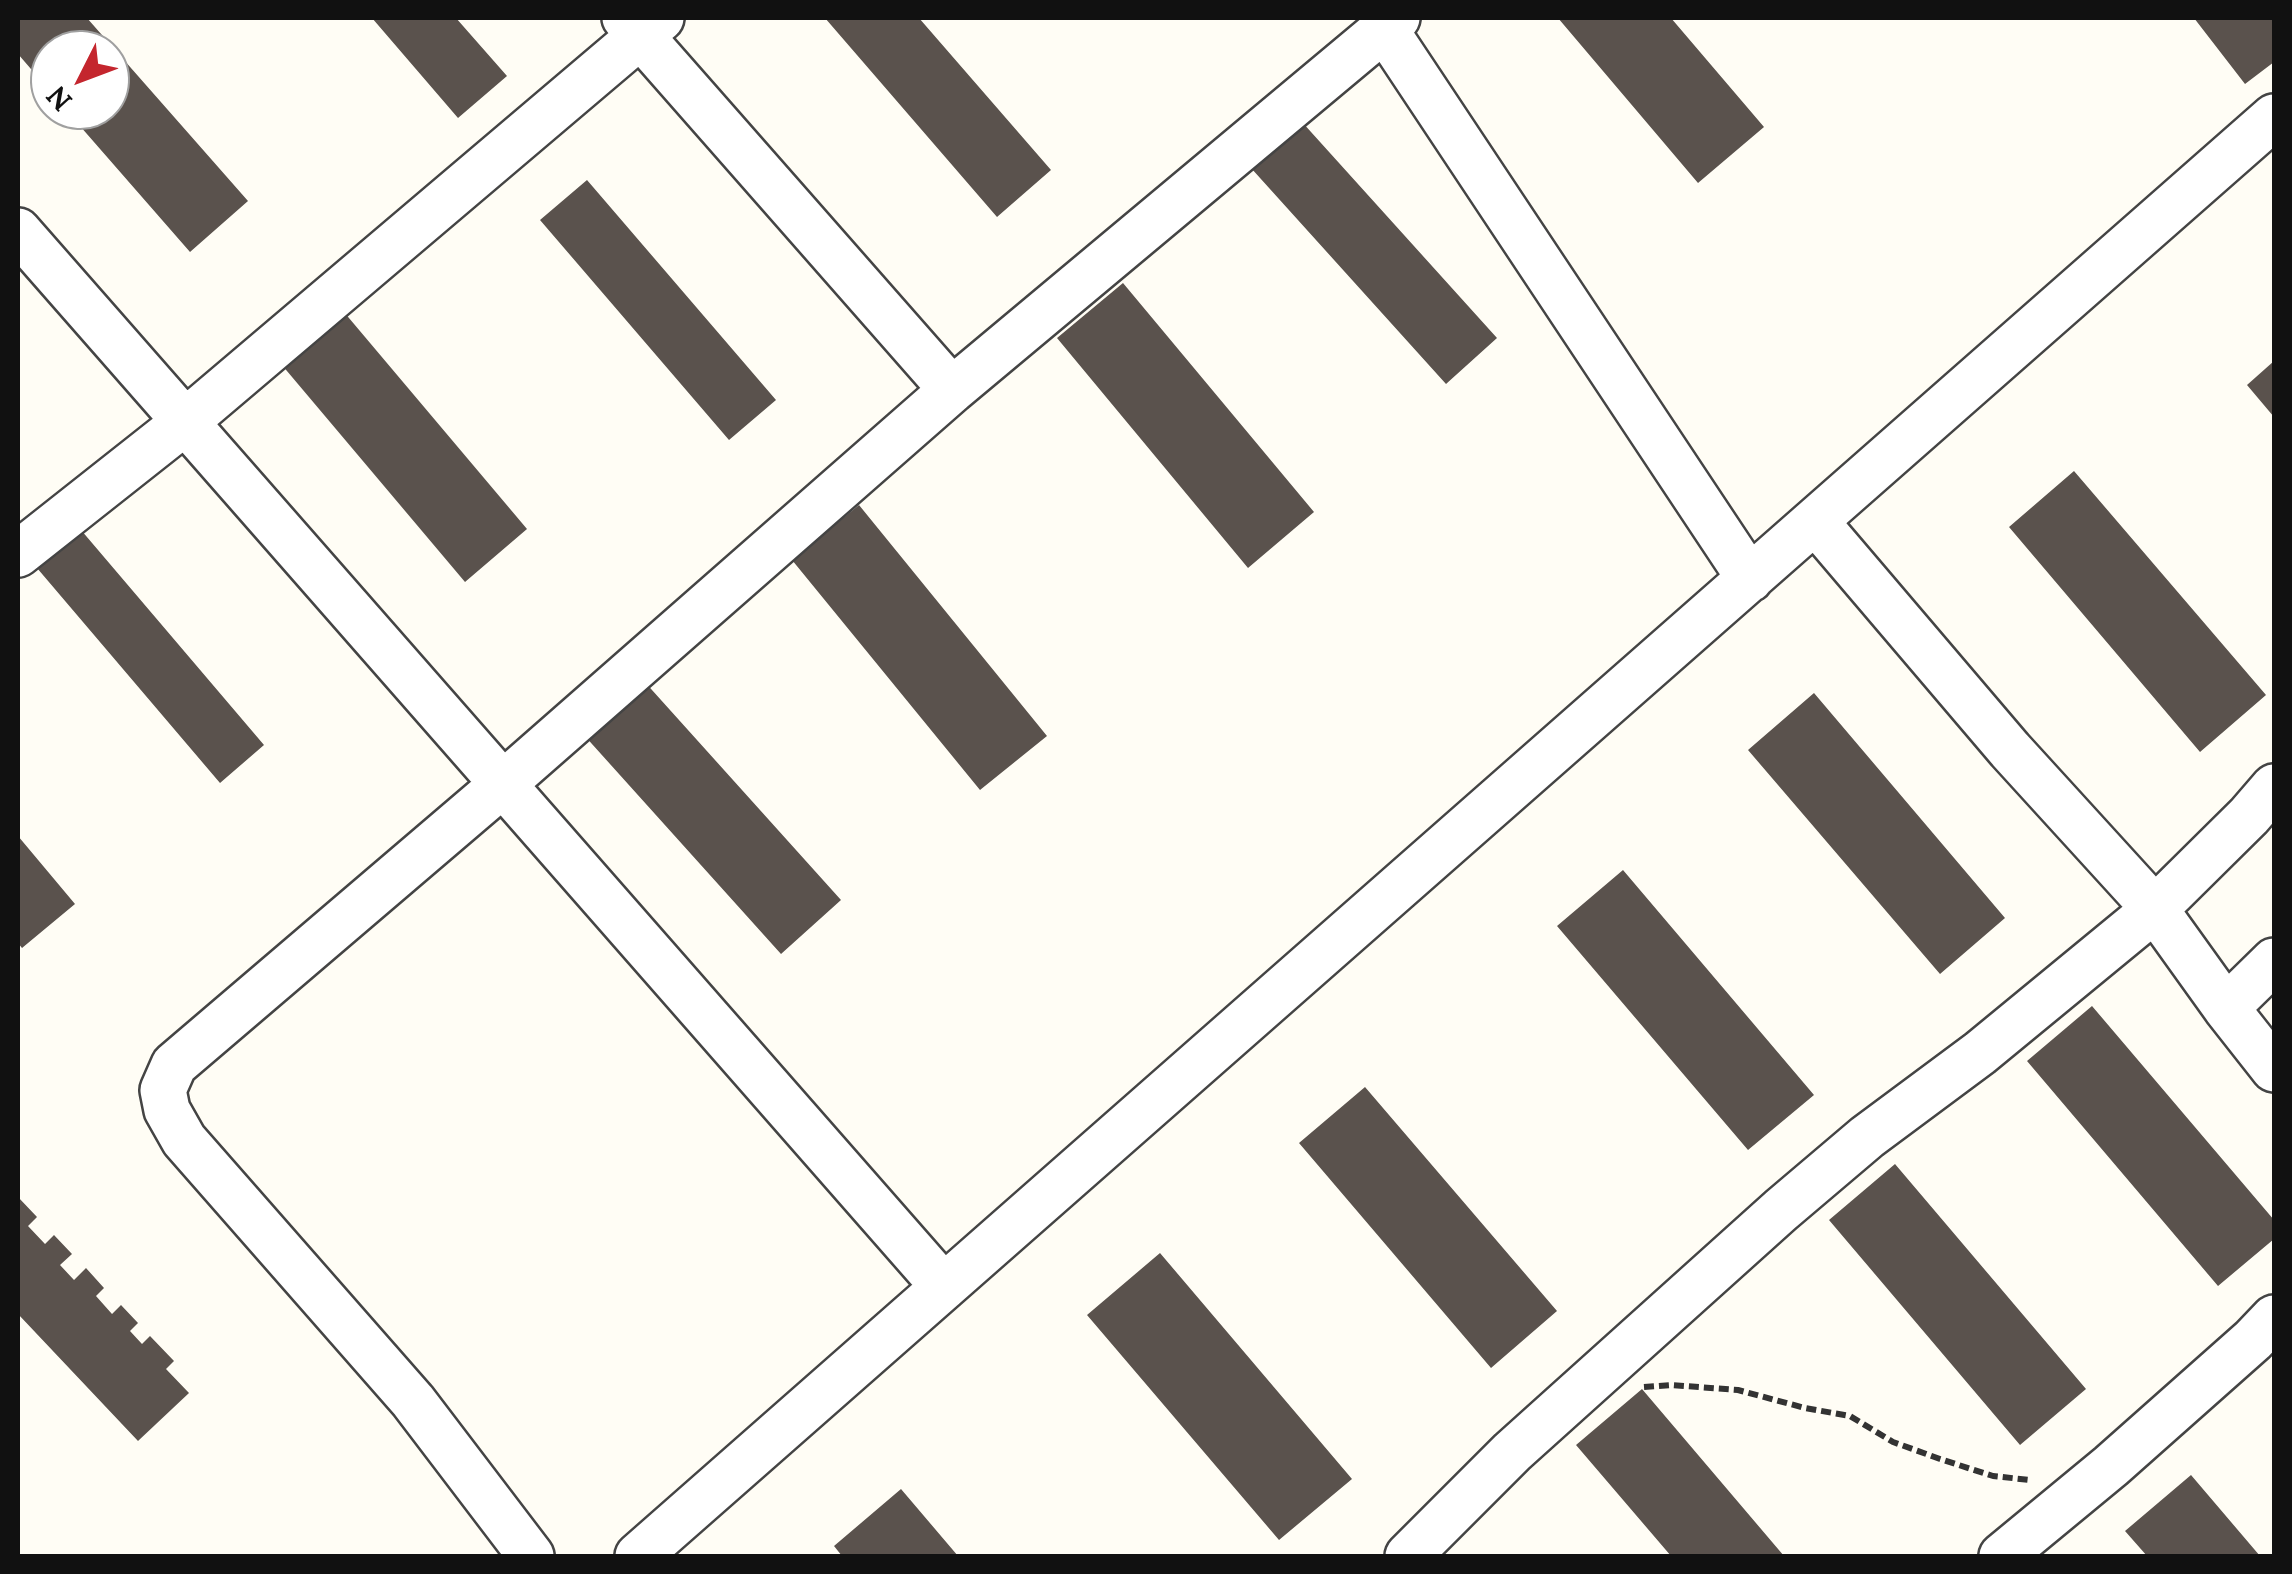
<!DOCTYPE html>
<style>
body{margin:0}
#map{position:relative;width:2292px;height:1574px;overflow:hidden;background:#fffdf5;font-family:Lora,serif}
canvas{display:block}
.frame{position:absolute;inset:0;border:20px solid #111;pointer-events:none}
.north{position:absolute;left:30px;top:30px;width:100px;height:100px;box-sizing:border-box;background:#fff;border:2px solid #a0a0a0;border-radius:50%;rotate:228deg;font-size:28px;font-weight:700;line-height:40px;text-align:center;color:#111}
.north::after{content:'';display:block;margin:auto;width:35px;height:45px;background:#c4262e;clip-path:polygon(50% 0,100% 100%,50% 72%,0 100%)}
</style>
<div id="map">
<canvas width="2292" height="1574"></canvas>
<div class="frame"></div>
<div class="north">N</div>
</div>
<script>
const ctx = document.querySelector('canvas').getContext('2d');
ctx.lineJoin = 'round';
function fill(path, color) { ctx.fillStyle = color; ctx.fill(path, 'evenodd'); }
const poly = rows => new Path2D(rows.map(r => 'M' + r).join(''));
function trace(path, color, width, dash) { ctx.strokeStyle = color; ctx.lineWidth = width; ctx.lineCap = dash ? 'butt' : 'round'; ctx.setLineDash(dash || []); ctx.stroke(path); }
fill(poly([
 [18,18,87,18,248,201,190,252,66,110,110,110,110,50,50,50,50,91,18,54],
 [372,18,456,18,507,76,458,118],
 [825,18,919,18,1051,170,997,217],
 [1558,18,1671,18,1764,127,1698,183],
 [2194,18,2274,18,2274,62,2245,84],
 [1302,122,1497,338,1446,384,1251,168],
 [587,180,776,400,729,440,540,220],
 [1123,283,1314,512,1248,568,1057,338],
 [338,305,527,529,465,582,276,358],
 [2274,361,2274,417,2247,385],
 [2074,471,2266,695,2200,752,2009,527],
 [859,505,1047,736,980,790,792,560],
 [81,530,264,745,220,783,37,568],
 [643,680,841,900,781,954,583,734],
 [1814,693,2005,918,1940,974,1748,750],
 [18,836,75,904,22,948,18,943],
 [1623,870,1814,1095,1748,1150,1557,926],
 [2092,1006,2274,1220,2274,1239,2218,1286,2027,1061],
 [1365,1087,1557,1311,1491,1368,1299,1143],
 [1895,1164,2086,1389,2020,1445,1829,1220],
 [18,1197,37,1217,28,1226,45,1244,54,1235,72,1254,60,1265,74,1280,86,1268,104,1288,96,1296,112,1314,121,1305,138,1323,130,1331,142,1344,150,1336,174,1361,166,1369,189,1393,138,1441,18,1314],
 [1160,1253,1352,1479,1279,1540,1087,1315],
 [1642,1389,1784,1556,1671,1556,1576,1445],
 [2191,1475,2260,1556,2147,1556,2125,1531],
 [901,1489,958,1556,842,1556,834,1546]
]), '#5a524d');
const street = poly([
 [625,18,952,390],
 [1384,28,1750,579],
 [18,231,944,1287],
 [1815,521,2010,750,2155,909,2226,1008],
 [18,554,185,422,661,18],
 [2274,961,2226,1008,2274,1069],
 [531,1556,413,1401,184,1140,167,1110,163,1090,174,1065,503,784,952,390,1397,18],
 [638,1556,2274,117],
 [1408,1556,1512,1452,1781,1210,1867,1137,1980,1053,2155,909,2249,816,2274,787],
 [2002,1556,2111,1466,2253,1340,2274,1318]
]);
trace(street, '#444', 50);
trace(poly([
 [1644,1387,1671,1385,1738,1390,1805,1408,1850,1416,1893,1442,1940,1459,1993,1476,2030,1480]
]), '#333', 6, [10, 5]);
trace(street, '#fff', 45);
</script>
